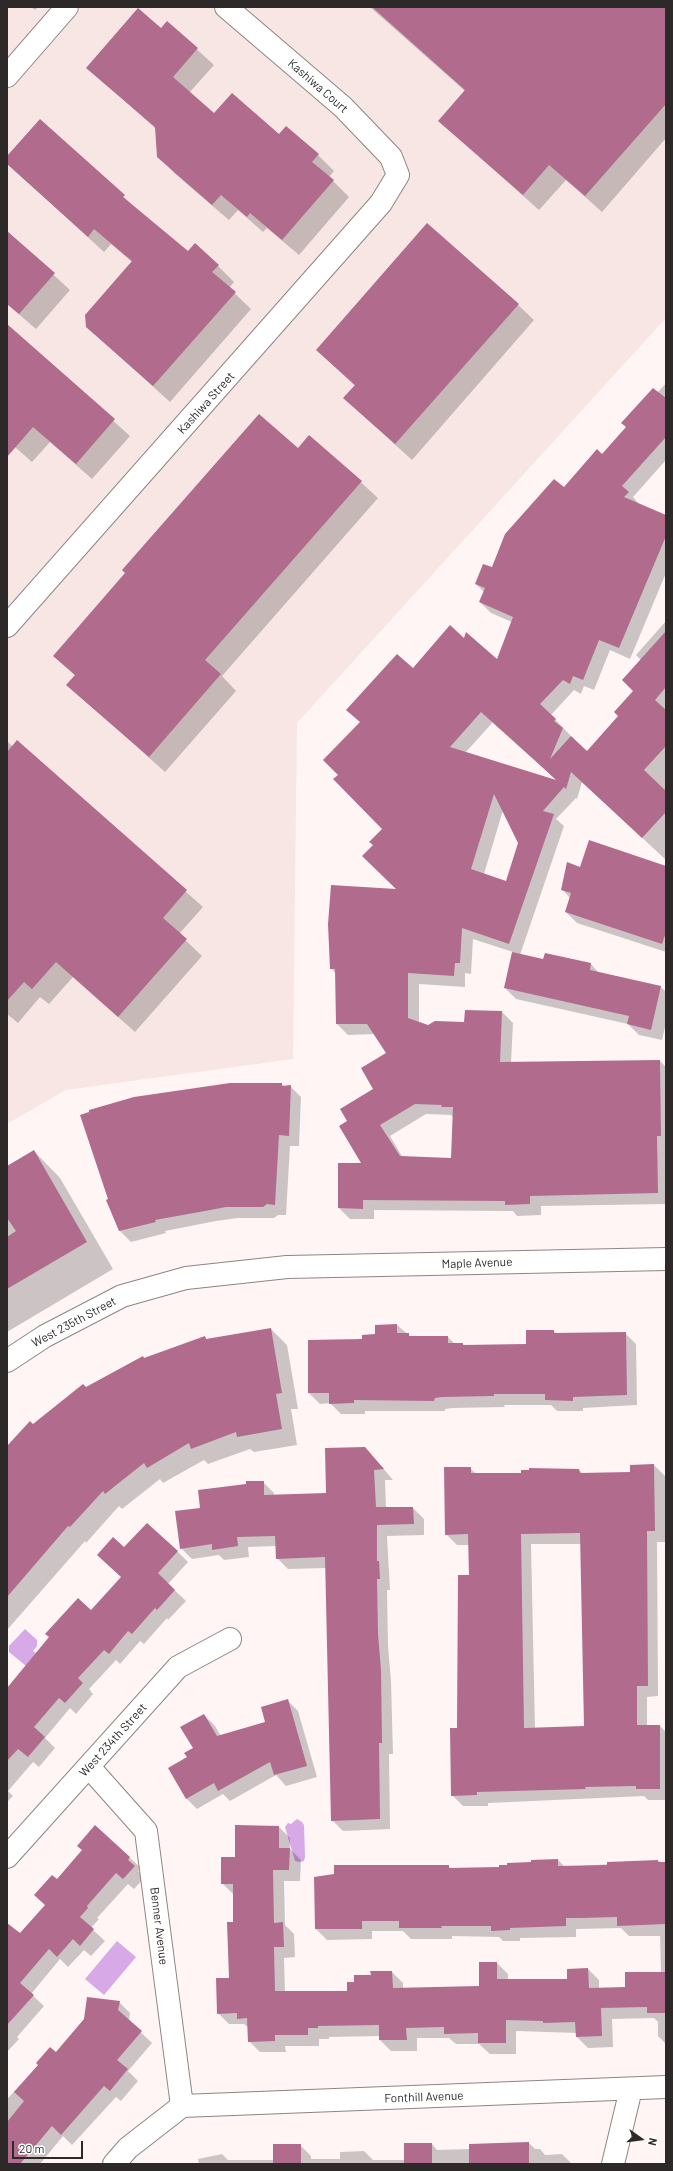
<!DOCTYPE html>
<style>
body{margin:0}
#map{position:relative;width:673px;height:2171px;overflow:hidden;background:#fff5f5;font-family:Barlow,sans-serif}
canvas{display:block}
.frame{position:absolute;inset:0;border:8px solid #2d2929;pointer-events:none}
.north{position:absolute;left:621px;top:2119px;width:40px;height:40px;-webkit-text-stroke:3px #fff;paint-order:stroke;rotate:104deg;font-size:11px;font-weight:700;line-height:16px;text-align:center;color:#2d2929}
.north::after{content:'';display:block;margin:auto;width:14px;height:18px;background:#2d2929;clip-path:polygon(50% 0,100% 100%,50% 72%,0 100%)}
.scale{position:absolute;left:12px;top:2141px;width:71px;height:18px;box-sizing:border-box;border:2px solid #2d2929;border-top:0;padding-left:5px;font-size:12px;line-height:14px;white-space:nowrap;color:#2d2929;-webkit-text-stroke:3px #fff;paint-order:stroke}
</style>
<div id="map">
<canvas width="673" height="2171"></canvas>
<div class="frame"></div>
<div class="north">N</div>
<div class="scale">20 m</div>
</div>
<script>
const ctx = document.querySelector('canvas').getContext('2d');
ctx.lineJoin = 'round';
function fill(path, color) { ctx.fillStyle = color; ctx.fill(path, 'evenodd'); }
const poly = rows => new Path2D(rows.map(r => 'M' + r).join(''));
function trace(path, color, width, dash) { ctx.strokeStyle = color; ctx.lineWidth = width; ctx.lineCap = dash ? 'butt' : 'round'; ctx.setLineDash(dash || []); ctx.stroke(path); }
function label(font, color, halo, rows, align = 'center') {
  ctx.font = font + ' Barlow,sans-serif'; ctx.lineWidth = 3.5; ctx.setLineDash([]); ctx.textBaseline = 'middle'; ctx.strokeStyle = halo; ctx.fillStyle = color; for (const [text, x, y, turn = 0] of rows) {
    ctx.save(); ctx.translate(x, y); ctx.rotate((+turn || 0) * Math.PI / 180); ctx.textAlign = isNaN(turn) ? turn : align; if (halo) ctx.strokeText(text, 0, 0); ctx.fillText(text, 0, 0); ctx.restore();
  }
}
fill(poly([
 [7,7,666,7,666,318,297,723,293,1059,66,1090,7,1124]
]), '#f8e6e5');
fill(poly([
 [25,1629,37,1640,37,1646,33,1651,36,1653,26,1666,9,1652,9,1646],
 [297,1819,302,1822,304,1825,305,1857,304,1861,299,1862,295,1861,285,1827,288,1823,291,1824],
 [117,1941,136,1957,104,1995,85,1979]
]), '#d7a9e6');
fill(poly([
 [31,7,38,7,35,10],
 [370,7,666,7,666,138,602,212,566,180,539,210,439,121,465,91],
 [167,22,214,65,189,93,214,115,318,155,334,171,329,177,349,197,299,255,267,228,263,232,238,210,229,220,174,173,158,156,156,129,88,68,161,29],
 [40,121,140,212,188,253,195,245,218,266,234,282,229,288,251,309,170,402,87,327,132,262,111,244,104,252,7,163,7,158],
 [7,232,70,290,36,329,7,304],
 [518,305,534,320,412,460,344,398,355,386,317,350],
 [11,329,130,436,92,479,50,442,32,462,7,440,7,334],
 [666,383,666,460,633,497,639,504,666,516,666,573,630,659,610,650,594,690,584,686,581,694,574,690,551,715,587,753,619,716,634,691,641,660,636,655,666,621,666,860,582,782,577,799,576,798,556,819,564,826,520,955,544,960,591,964,599,973,661,987,666,992,666,1023,662,1040,639,1035,628,1024,516,999,505,988,513,952,473,939,471,974,465,973,465,987,419,984,419,1023,428,1026,465,1023,502,1012,513,1023,511,1063,660,1061,666,1067,666,1204,541,1206,541,1215,517,1216,513,1211,374,1210,374,1219,350,1219,339,1208,363,1164,348,1122,375,1089,387,1054,375,1034,348,1035,337,1024,336,974,331,968,398,890,374,846,384,829,339,775,413,669,464,639,498,661,512,622,491,613,480,602,484,592,476,584,493,569,564,489,602,455],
 [493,722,558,781,465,753],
 [503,810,519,843,507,882,484,874],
 [426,1114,451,1115,454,1118,452,1159,403,1158,390,1136],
 [310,436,378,498,222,676,236,691,165,772,68,685,76,676,54,656,298,449],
 [7,741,13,747,17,741,203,907,179,934,202,956,135,1032,73,977,49,1004,40,997,18,1023,7,1014],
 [666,867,666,952,577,923,566,912,570,898,562,889,581,868],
 [230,1084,282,1084,285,1087,290,1086,301,1097,299,1146,290,1146,286,1215,278,1215,274,1218,238,1218,216,1221,165,1231,166,1233,131,1242,120,1231,109,1200,134,1098],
 [34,1151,60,1178,113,1269,7,1332,7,1167],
 [397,1325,411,1337,448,1337,455,1344,463,1344,465,1346,527,1345,554,1331,557,1334,625,1333,636,1344,637,1405,583,1408,583,1411,557,1411,551,1405,504,1405,505,1407,453,1408,445,1409,445,1411,365,1411,365,1414,341,1414,330,1403,320,1404,309,1393,363,1340],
 [271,1329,287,1345,298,1409,291,1409,297,1445,254,1452,250,1449,208,1464,204,1460,163,1483,160,1479,122,1509,119,1506,86,1543,85,1541,7,1630,7,1447,33,1425,87,1388,144,1359,205,1337,207,1340],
 [376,1460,393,1480,385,1480,386,1508,413,1508,424,1519,424,1535,387,1536,390,1590,387,1590,388,1646,391,1681,393,1754,389,1754,390,1829,343,1831,332,1820,326,1568,288,1569,277,1558,276,1546,248,1547,249,1557,224,1560,219,1555,192,1559,181,1548,201,1509,263,1482,274,1493,274,1496,327,1494],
 [654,1465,665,1476,665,1542,657,1542,658,1696,647,1697,647,1726,660,1726,666,1732,666,1800,648,1800,644,1796,488,1803,488,1806,463,1806,452,1795,470,1576,469,1545,457,1545,446,1534,470,1468,476,1474,522,1474,579,1470,583,1474,631,1473,631,1466],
 [531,1544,581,1544,585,1727,535,1729],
 [124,1549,177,1551,188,1562,168,1584,186,1601,168,1620,167,1618,144,1644,140,1641,120,1664,116,1660,89,1689,93,1694,76,1714,70,1708,45,1738,55,1748,39,1767,33,1762,8,1791,13,1796,7,1802,7,1689,91,1611,122,1577],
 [287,1700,298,1711,317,1777,286,1786,276,1775,230,1801,223,1794,197,1809,186,1798,188,1758,194,1748,204,1715,215,1726,221,1736,266,1723],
 [96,1827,141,1868,138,1871,145,1877,134,1889,128,1884,97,1918,99,1919,91,1928,105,1941,91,1956,84,1950,68,1967,60,1959,31,1994,44,2006,17,2037,19,2039,7,2052,7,1928,20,1935,46,1905,57,1881,83,1851],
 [279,1827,290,1838,290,1849,301,1860,300,1881,284,1881,285,1925,294,1934,295,1957,284,1958,285,1992,348,1992,355,1983,372,1976,392,1972,403,1983,403,1989,480,1987,497,1963,508,1974,508,1980,568,1980,588,1969,599,1980,599,1989,626,1988,661,1973,660,1936,629,1936,621,1928,576,1929,576,1937,520,1938,520,1941,503,1941,499,1937,452,1936,452,1939,411,1939,403,1931,372,1931,372,1939,327,1940,316,1929,448,1866,452,1869,500,1868,558,1860,565,1867,658,1861,665,1863,666,2044,658,2036,658,2022,654,2018,612,2019,613,2047,588,2048,577,2037,577,2033,516,2031,516,2054,490,2054,479,2044,456,2044,449,2038,417,2038,417,2051,391,2051,380,2040,380,2036,329,2037,329,2039,319,2039,319,2046,285,2046,286,2052,260,2052,249,2041,249,2028,244,2024,229,2024,218,2013,230,1979,234,1923,233,1894,222,1883,236,1858],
 [119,2002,130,2013,129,2021,152,2043,128,2071,138,2081,121,2101,116,2097,72,2145,63,2136,40,2164,7,2164,7,2099,39,2065],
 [529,2143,535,2149,540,2149,545,2155,562,2154,572,2164,199,2164,198,2159,222,2154,228,2160,274,2160,300,2145,311,2156,311,2159,340,2159,340,2152,364,2151,373,2160,405,2160,432,2144,437,2150,470,2149]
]), '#0003');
fill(poly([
 [372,7,666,7,666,104,585,196,549,165,523,195,438,121,465,90],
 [138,8,161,28,167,21,198,48,173,77,214,113,232,93,279,134,286,126,319,154,312,162,334,180,282,240,250,213,247,217,221,195,212,205,157,157,155,127,86,68],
 [40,119,125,195,123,197,188,251,195,243,219,265,212,272,236,292,153,386,86,327,85,315,132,261,94,229,88,237,7,164,7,156],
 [427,223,519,304,395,444,343,398,355,385,316,350],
 [7,231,55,273,19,314,7,304],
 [7,324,115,419,76,464,33,427,7,457],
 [653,388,666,398,666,437,622,486,629,492,624,497,666,515,666,536,619,648,599,640,583,680,573,676,570,684,563,680,540,704,556,719,554,721,563,728,550,759,571,736,587,751,618,716,614,712,633,691,622,680,666,631,666,687,655,700,666,710,666,746,644,770,666,791,666,812,642,838,571,772,566,789,564,787,543,811,554,814,509,944,462,928,460,963,455,963,454,976,408,973,408,1018,428,1025,435,1021,464,1022,465,1010,502,1011,500,1062,660,1060,661,1136,657,1136,658,1193,530,1196,530,1204,505,1205,505,1201,363,1200,363,1209,338,1208,338,1163,361,1163,339,1126,347,1121,340,1109,373,1089,361,1068,386,1053,367,1024,336,1024,335,969,330,969,328,924,331,885,396,889,362,856,373,845,369,842,382,829,333,779,338,775,323,760,360,722,346,710,397,654,413,668,450,625,464,638,466,632,497,659,513,617,479,602,485,588,475,584,483,564,492,567,505,534,554,479,564,487,597,449,602,454,626,427,621,423],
 [481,712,542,767,556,780,450,747],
 [494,794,518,843,506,881,471,869],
 [415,1104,442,1105,441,1107,453,1107,451,1158,400,1156,380,1125],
 [259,414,298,448,309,435,362,481,212,652,205,660,221,674,149,757,66,685,75,675,53,656,125,573,122,570],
 [17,740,187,890,163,918,187,939,118,1017,56,962,32,989,24,982,7,1001,7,752],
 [589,840,666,866,666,932,662,944,565,912,571,893,561,890,567,862,580,867],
 [512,952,543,959,545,953,591,963,590,970,661,986,651,1030,627,1024,629,1016,504,988],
 [230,1083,282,1083,282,1086,291,1085,289,1136,279,1135,275,1205,267,1204,263,1207,226,1207,205,1211,155,1220,156,1222,119,1231,106,1200,108,1199,80,1115,89,1112,89,1110,134,1097],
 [34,1150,87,1242,7,1289,7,1237,16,1231,7,1218,7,1166],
 [397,1324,397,1333,409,1333,409,1336,448,1336,448,1343,463,1343,463,1345,526,1344,526,1330,554,1330,554,1333,626,1332,627,1395,573,1397,573,1401,545,1400,545,1394,494,1394,494,1396,442,1397,435,1398,434,1401,354,1400,354,1403,329,1404,329,1393,308,1393,308,1340,362,1339,362,1335,375,1334,375,1325],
 [271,1328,282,1393,276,1394,282,1429,237,1437,236,1432,191,1449,189,1443,147,1468,144,1463,105,1494,103,1491,70,1527,68,1526,7,1597,7,1446,30,1421,33,1424,83,1384,86,1387,143,1356,144,1358,205,1336,206,1339],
 [365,1447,384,1469,374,1470,376,1507,413,1507,414,1524,377,1525,377,1561,379,1561,380,1579,377,1579,378,1634,381,1670,382,1743,379,1743,380,1819,331,1821,325,1557,276,1559,275,1536,237,1537,238,1546,212,1550,212,1544,180,1549,175,1511,200,1508,198,1490,246,1484,246,1481,264,1481,264,1495,326,1493,325,1448],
 [654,1464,655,1531,647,1531,648,1686,637,1686,637,1725,660,1725,660,1789,636,1789,636,1786,585,1787,586,1789,477,1792,477,1795,451,1796,450,1728,457,1728,458,1575,469,1575,468,1534,445,1535,444,1467,471,1467,471,1473,521,1473,521,1470,529,1470,529,1468,579,1469,580,1473,630,1472,630,1465],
 [580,1533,584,1726,524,1728,521,1534],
 [147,1523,178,1551,158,1573,175,1590,157,1610,155,1608,132,1634,128,1631,109,1654,104,1650,78,1678,83,1683,65,1703,59,1698,34,1727,45,1737,28,1757,18,1749,7,1761,7,1688,49,1637,45,1634,78,1598,91,1610,121,1577,97,1555,113,1537,124,1547],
 [288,1699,307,1766,274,1775,270,1762,218,1791,214,1783,186,1799,168,1768,187,1757,184,1753,193,1748,180,1727,204,1714,217,1736,265,1722,261,1707],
 [95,1825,130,1857,128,1860,135,1866,123,1879,116,1873,87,1906,88,1908,80,1917,94,1929,80,1946,73,1939,57,1957,49,1949,20,1983,34,1995,7,2025,7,1923,20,1933,45,1905,34,1895,52,1875,57,1879,82,1850,77,1846],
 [235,1825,279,1826,279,1848,290,1848,289,1870,273,1870,274,1923,283,1922,284,1947,274,1947,275,1991,347,1991,347,1982,354,1982,354,1975,371,1975,370,1971,392,1971,393,1988,479,1986,479,1962,497,1962,497,1979,567,1979,567,1969,588,1968,589,1988,625,1987,625,1972,666,1972,666,2013,647,2013,647,2007,601,2008,602,2036,576,2037,575,2022,543,2023,543,2021,506,2020,506,2043,478,2043,478,2033,444,2034,444,2027,406,2028,407,2040,379,2040,379,2025,318,2026,318,2028,308,2028,308,2035,275,2035,275,2041,248,2042,247,2018,237,2019,237,2013,217,2014,216,1978,229,1978,227,1922,233,1922,233,1884,221,1884,221,1857,235,1857],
 [558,1859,558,1866,607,1865,607,1862,658,1860,658,1862,665,1862,666,1924,617,1926,617,1917,580,1918,566,1918,566,1926,510,1928,510,1930,491,1931,491,1926,441,1926,442,1928,399,1928,399,1921,362,1921,362,1929,315,1929,314,1877,334,1874,334,1865,449,1865,449,1868,499,1867,499,1865,507,1865,507,1863,531,1862,531,1860],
 [87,1997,120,2001,118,2010,142,2031,117,2060,128,2069,110,2091,104,2086,61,2135,52,2126,20,2164,7,2164,7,2122,24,2101,14,2092,38,2065,36,2063,50,2047,56,2052,84,2019],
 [529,2142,529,2164,469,2164,469,2144],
 [404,2143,432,2143,432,2164,404,2164],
 [273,2144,301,2144,301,2164,273,2164]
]), '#b06b8d');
const minor = poly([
 [7,76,67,7],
 [7,626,381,203,398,175,391,157,343,107,226,7],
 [7,1361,45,1336,122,1296,186,1278,287,1267,666,1259],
 [89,1767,146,1831,182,2106],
 [7,1857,178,1667,230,1639],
 [182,2106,666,2087],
 [114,2164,128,2148,182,2106],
 [613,2164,631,2089]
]);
trace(minor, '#8d8584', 24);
trace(minor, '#fff', 22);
label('12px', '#2d2929', '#fff', [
 ["Kashiwa Court",318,86,41],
 ["Kashiwa Street",206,403,-48],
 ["Maple Avenue",477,1263,-2],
 ["West 235th Street",74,1322,-28],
 ["West 234th Street",113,1740,-48],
 ["Benner Avenue",159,1926,83],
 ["Fonthill Avenue",424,2097,-2]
]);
</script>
